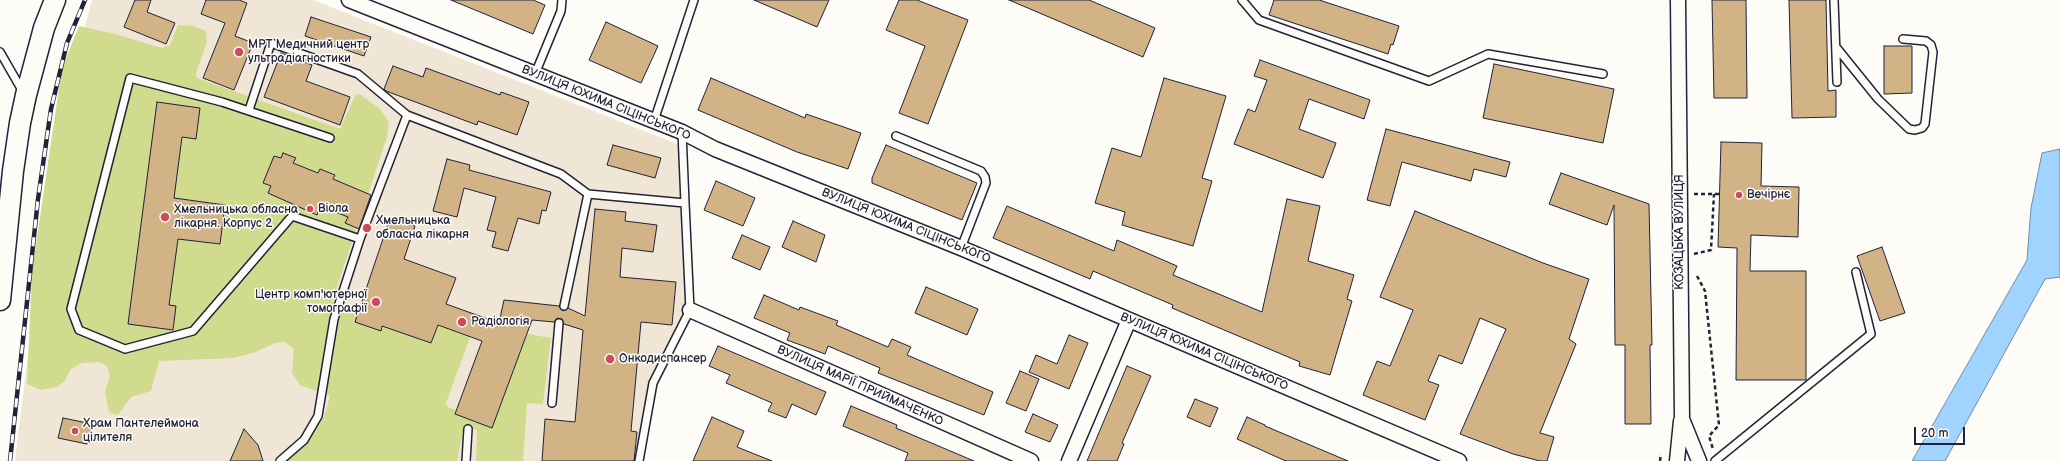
<!DOCTYPE html>
<meta charset="utf-8">
<style>
body{margin:0}
#map{position:relative;width:2060px;height:461px;overflow:hidden;background:#fdfcf7;font-family:"Balsamiq Sans",sans-serif}
canvas{display:block}
.scale{position:absolute;left:1914px;top:427px;width:51px;height:18px;box-sizing:border-box;border:2px solid #22223b;border-top:0;padding-left:5px;font-size:12px;line-height:14px;white-space:nowrap;color:#22223b;-webkit-text-stroke:3px #fdfcf7;paint-order:stroke}
</style>
<div id="map">
<canvas width="2060" height="461"></canvas>
<div class="scale">20 m</div>
</div>
<script>
const ctx = document.querySelector('canvas').getContext('2d');
ctx.lineJoin = 'round';
function fill(path, color) { ctx.fillStyle = color; ctx.fill(path, 'evenodd'); }
const poly = rows => new Path2D(rows.map(r => 'M' + r).join(''));
function trace(path, color, width, dash) { ctx.strokeStyle = color; ctx.lineWidth = width; ctx.lineCap = dash ? 'butt' : 'round'; ctx.setLineDash(dash || []); ctx.stroke(path); }
function label(font, color, halo, rows, align = 'center') {
  ctx.font = font + ' "Balsamiq Sans",sans-serif'; ctx.lineWidth = 3; ctx.setLineDash([]); ctx.textBaseline = 'middle'; ctx.strokeStyle = halo; ctx.fillStyle = color; for (const [text, x, y, turn = 0] of rows) {
    ctx.save(); ctx.translate(x, y); ctx.rotate((+turn || 0) * Math.PI / 180); ctx.textAlign = isNaN(turn) ? turn : align; if (halo) ctx.strokeText(text, 0, 0); ctx.fillText(text, 0, 0); ctx.restore();
  }
}
fill(poly([
 [92,0,313,0,687,148,695,309,656,390,644,461,15,461,55,135]
]), '#f0e6d5');
fill(poly([
 [178,25,193,26,206,31,207,42,196,73,197,78,340,129,356,94,361,95,379,108,389,122,387,137,332,302,427,338,435,319,472,332,446,403,448,407,485,421,522,333,551,338,543,404,527,403,523,461,476,461,477,430,464,426,457,461,286,461,304,445,324,417,330,396,300,385,292,373,294,349,285,342,275,343,256,352,233,358,159,361,151,391,131,397,118,415,109,412,105,392,110,376,107,366,99,362,82,363,71,369,64,382,56,387,41,390,27,384,32,272,50,149,62,68,79,26,115,34,162,48,170,45]
]), '#d0db8e');
const water = poly([
 [2060,149,2060,277,2045,279,1945,461,1912,461,2027,260,2031,208,2042,153,2060,149]
]);
fill(water, '#a0d4fe');
trace(water, '#6e8db0', 1);
const building = poly([
 [135,0,151,0,147,12,175,23,166,44,124,27,135,0],
 [206,0,239,0,247,3,235,36,253,43,234,90,203,78,225,23,201,14,206,0],
 [451,0,533,0,545,5,533,34,451,0],
 [754,0,829,0,817,27,754,0],
 [899,0,917,0,968,20,928,124,899,113,925,46,886,30,899,0],
 [1009,0,1089,0,1155,28,1143,57,1009,0],
 [1274,0,1319,0,1399,26,1393,45,1391,44,1388,54,1269,15,1274,0],
 [1712,0,1746,0,1747,98,1714,98,1712,0],
 [1789,0,1826,0,1828,91,1836,90,1836,117,1792,118,1789,0],
 [311,17,371,37,364,56,305,36,311,17],
 [606,22,658,46,641,83,589,60,606,22],
 [1884,46,1912,46,1912,93,1884,94,1884,46],
 [281,53,312,65,306,81,350,97,340,125,264,97,281,53],
 [1260,60,1370,100,1364,119,1309,99,1299,129,1336,143,1323,178,1234,144,1248,109,1255,112,1267,80,1254,76,1260,60],
 [1494,64,1614,89,1603,143,1483,118,1494,64],
 [393,66,423,77,426,68,500,95,501,92,529,102,517,135,478,121,477,125,386,91,384,89,393,66],
 [711,78,805,118,806,114,861,133,848,169,797,152,698,110,711,78],
 [1164,78,1226,96,1202,178,1212,181,1193,246,1122,225,1125,212,1095,203,1112,148,1141,157,1164,78],
 [157,102,200,108,196,139,182,137,174,198,225,205,220,244,178,239,169,305,176,306,173,330,128,324,157,102],
 [1386,129,1510,162,1506,177,1474,169,1471,181,1402,162,1390,206,1367,200,1386,129],
 [1721,142,1762,143,1761,186,1799,187,1798,237,1751,235,1750,271,1806,271,1806,380,1736,380,1737,248,1718,247,1721,142],
 [613,145,661,158,655,178,607,165,613,145],
 [886,145,977,183,962,220,872,183,872,178,886,145],
 [283,153,296,158,293,163,318,173,320,169,335,175,333,179,371,195,359,229,345,223,348,217,320,206,317,215,268,193,271,186,263,183,274,156,281,158,283,153],
 [447,159,470,165,469,170,551,192,546,211,542,210,539,224,518,218,508,251,492,247,496,232,487,230,496,197,464,188,457,217,433,211,447,159],
 [1561,173,1649,204,1652,345,1650,345,1651,424,1625,424,1625,345,1615,345,1614,205,1607,225,1549,204,1561,173],
 [716,181,755,198,743,226,704,210,716,181],
 [1287,199,1320,206,1308,261,1354,275,1347,299,1352,301,1330,375,1299,366,1300,362,1172,308,1173,305,1093,271,1090,279,993,238,1007,206,1114,251,1117,240,1177,266,1173,275,1262,312,1287,199],
 [595,209,626,212,625,221,657,225,653,252,622,248,620,277,676,282,672,325,641,322,631,431,637,432,634,461,542,461,545,419,575,422,583,330,564,324,562,319,557,318,554,322,532,320,492,428,455,414,482,341,438,325,431,343,382,326,381,331,355,322,390,218,415,226,404,259,456,278,446,304,499,323,504,300,559,306,563,311,568,308,585,316,595,209],
 [1415,211,1543,263,1589,279,1569,339,1576,344,1540,433,1554,437,1547,461,1540,461,1513,454,1460,434,1506,329,1480,318,1462,364,1439,355,1428,381,1439,385,1425,420,1363,395,1377,361,1390,366,1413,310,1380,297,1415,211],
 [793,221,825,235,816,262,782,247,793,221],
 [742,235,770,247,760,270,732,258,742,235],
 [1882,247,1905,313,1880,321,1857,256,1882,247],
 [926,287,978,309,967,335,915,313,926,287],
 [764,295,799,310,800,307,838,321,836,325,888,347,892,339,911,347,907,355,993,392,984,415,878,373,880,368,828,346,825,354,787,340,790,333,754,318,764,295],
 [1069,335,1088,343,1069,389,1029,372,1036,355,1057,364,1069,335],
 [718,346,826,392,816,415,792,404,786,418,768,411,772,403,726,383,730,375,709,366,718,346],
 [1127,366,1151,376,1122,443,1124,444,1117,461,1087,461,1127,366],
 [1020,371,1039,379,1026,411,1006,403,1020,371],
 [1195,399,1218,408,1210,427,1187,417,1195,399],
 [851,406,897,425,896,428,974,461,905,461,908,453,843,426,851,406],
 [1033,414,1058,425,1050,442,1025,432,1033,414],
 [712,417,744,431,737,447,772,461,693,461,712,417],
 [1247,417,1265,425,1265,426,1348,461,1286,461,1279,458,1237,439,1247,417],
 [63,418,92,424,87,444,58,438,63,418],
 [244,429,258,445,263,461,230,461,244,429]
]);
fill(building, '#d1b386');
trace(building, '#22223b', 1);
const lane = poly([
 [1242,0,1259,20,1429,81,1488,54,1603,74],
 [1834,0,1837,82],
 [1836,47,1878,99,1909,129,1915,130,1922,128,1925,124,1933,52,1931,45,1926,41,1903,39],
 [0,52,23,92],
 [535,74,561,11,562,0],
 [249,110,271,43,358,74,407,115,561,174,588,194,685,203,682,132],
 [654,121,694,0],
 [896,136,981,171,985,177,986,183,961,248],
 [330,138,222,102,130,78,71,309,79,330,125,349,193,331,292,216,360,239,407,115],
 [564,306,588,194],
 [552,403,559,323],
 [280,461,304,440,318,416,334,319,360,239],
 [466,461,468,429],
 [639,461,653,383,690,310,685,203],
 [1715,461,1871,334,1856,272]
]);
const street = poly([
 [349,0,682,132,715,149,961,248,1459,461],
 [1678,0,1682,419,1699,461],
 [690,310,1031,461],
 [1069,461,1129,320],
 [1677,461,1681,421]
]);
const secondary = poly([
 [0,300,13,171,20,123,26,95,44,28,55,0]
]);
trace(lane, '#22223b', 10);
trace(street, '#22223b', 17);
trace(secondary, '#22223b', 23);
trace(poly([
 [1694,194,1720,194],
 [1694,254,1711,250,1714,194],
 [1697,276,1705,291,1719,425,1709,436,1713,449],
 [1660,461,1661,454]
]), '#22223b', 2.5, [4, 3]);
trace(lane, '#fdfcf7', 7);
trace(street, '#fdfcf7', 14);
trace(secondary, '#fdfcf7', 20);
const rail = poly([
 [10,461,38,199,51,109,67,43,85,0]
]);
trace(rail, '#22223b', 4.5);
trace(rail, '#fdfcf7', 3, [9]);
for (const [x, y, r, color] of [
 [239,52,5,"#d1495b"],
 [1739,195,4,"#d1495b"],
 [310,209,4,"#d1495b"],
 [165,217,5,"#d1495b"],
 [367,228,5,"#d1495b"],
 [376,302,5,"#d1495b"],
 [462,322,5,"#d1495b"],
 [610,359,5,"#d1495b"],
 [75,431,4,"#d1495b"]
]) { const dot = new Path2D(); dot.arc(x, y, r, 0, 2 * Math.PI); ctx.fillStyle = color; ctx.fill(dot); trace(dot, '#fdfcf7', 1.5); }
label('12px', '#22223b', '#fdfcf7', [
 ["МРТ Медичний центр",248,45],
 ["ультрадіагностики",248,59],
 ["Вечірнє",1747,195],
 ["Віола",318,209],
 ["Хмельницька обласна",174,210],
 ["лікарня. Корпус 2",174,224],
 ["Хмельницька",376,221],
 ["обласна лікарня",376,235],
 ["Центр комп'ютерної",367,295,"right"],
 ["томографії",367,309,"right"],
 ["Радіологія",471,322],
 ["Онкодиспансер",619,359],
 ["Храм Пантелеймона",83,424],
 ["цілителя",83,438]
], 'left');
label('12px', '#22223b', '#fdfcf7', [
 ["ВУЛИЦЯ ЮХИМА СІЦІНСЬКОГО",606,103,22],
 ["ВУЛИЦЯ ЮХИМА СІЦІНСЬКОГО",906,226,22],
 ["КОЗАЦЬКА ВУЛИЦЯ",1680,232,-90],
 ["ВУЛИЦЯ ЮХИМА СІЦІНСЬКОГО",1204,352,23],
 ["ВУЛИЦЯ МАРІЇ ПРИЙМАЧЕНКО",860,386,24]
]);
</script>
